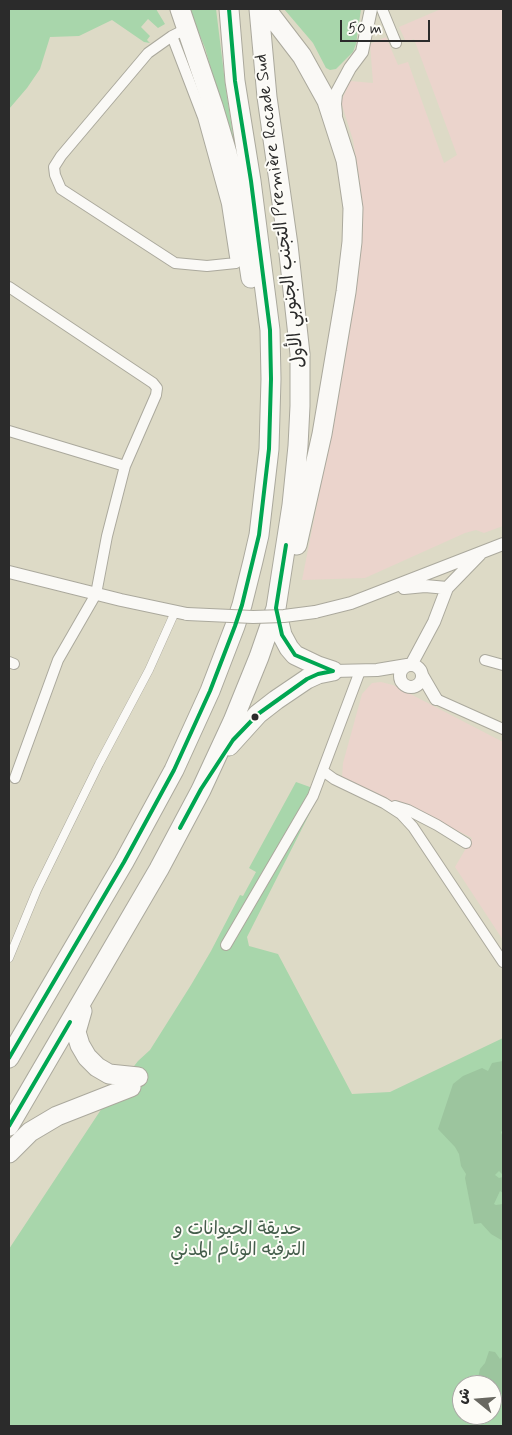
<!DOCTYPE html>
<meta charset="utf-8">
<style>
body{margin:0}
#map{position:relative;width:512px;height:1435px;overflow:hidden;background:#dddac6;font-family:Mynerve,"Playpen Sans Arabic",sans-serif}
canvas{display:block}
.frame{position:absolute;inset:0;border:10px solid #2b2b2b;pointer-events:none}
.north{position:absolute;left:452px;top:1375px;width:50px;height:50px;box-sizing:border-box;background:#fdfcf7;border:1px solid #a9a8a5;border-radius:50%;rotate:287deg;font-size:14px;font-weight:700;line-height:20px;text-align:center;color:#2b2b2b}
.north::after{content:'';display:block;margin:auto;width:18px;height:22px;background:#696861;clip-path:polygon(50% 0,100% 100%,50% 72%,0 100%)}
.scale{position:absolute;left:340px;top:20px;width:90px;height:22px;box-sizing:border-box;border:2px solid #2b2b2b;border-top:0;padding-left:6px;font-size:15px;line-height:18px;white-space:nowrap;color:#2b2b2b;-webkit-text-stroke:4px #fdfcf7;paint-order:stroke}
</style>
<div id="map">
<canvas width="512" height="1435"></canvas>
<div class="frame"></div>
<div class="north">ش</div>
<div class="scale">50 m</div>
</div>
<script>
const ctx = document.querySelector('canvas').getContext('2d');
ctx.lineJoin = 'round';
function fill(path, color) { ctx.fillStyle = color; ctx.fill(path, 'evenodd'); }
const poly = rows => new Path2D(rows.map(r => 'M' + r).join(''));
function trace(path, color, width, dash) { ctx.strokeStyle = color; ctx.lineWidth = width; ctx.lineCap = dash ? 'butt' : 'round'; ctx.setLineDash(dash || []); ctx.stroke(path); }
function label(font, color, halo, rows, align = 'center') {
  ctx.font = font + ' Mynerve,"Playpen Sans Arabic",sans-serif'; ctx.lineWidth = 4; ctx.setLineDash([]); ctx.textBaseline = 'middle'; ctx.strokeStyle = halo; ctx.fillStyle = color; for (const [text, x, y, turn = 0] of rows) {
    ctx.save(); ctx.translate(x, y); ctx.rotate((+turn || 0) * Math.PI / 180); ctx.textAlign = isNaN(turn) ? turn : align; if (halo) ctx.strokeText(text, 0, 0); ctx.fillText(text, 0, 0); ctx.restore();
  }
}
fill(poly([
 [441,9,503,9,503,526,484,533,476,530,465,533,365,578,302,580,336,408,358,272,363,223,360,185,353,140,341,102,350,81,373,83,370,44,386,37,398,65,408,62,444,163,457,155,414,39,406,42,399,27],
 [381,682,393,685,503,742,503,940,455,867,472,838,418,811,386,799,342,778,343,763,362,694,372,683]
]), '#ebd4cc');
fill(poly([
 [9,9,156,9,165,24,158,28,148,19,141,27,150,36,147,40,150,43,144,42,112,20,79,36,50,37,40,69,27,88,9,109],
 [189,9,216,9,226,90,237,161,205,48],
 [284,9,361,9,356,44,353,52,336,69,330,70,326,68,313,43],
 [296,782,321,791,247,937,249,946,278,954,352,1094,390,1092,503,1038,503,1426,9,1426,9,1249,106,1102,138,1061,150,1050,191,985,211,951,240,895,243,896,256,872,249,868],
 [462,1385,492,1385,492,1415,462,1415]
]), '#a8d6ab');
fill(poly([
 [503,1061,503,1130,501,1132,503,1138,503,1173,502,1174,499,1171,495,1175,499,1178,503,1177,503,1193,500,1191,494,1204,496,1205,503,1204,503,1241,491,1234,481,1223,474,1224,465,1178,466,1174,461,1166,459,1154,455,1147,438,1129,453,1084,463,1076,482,1068,488,1071,492,1063],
 [489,1351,495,1352,500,1359,503,1356,503,1394,492,1392,492,1385,482,1385,479,1382,478,1378,480,1369,485,1363]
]), '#9cc59e');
const pedestrian = poly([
 [9,958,37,890,99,764,149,670,175,612]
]);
const minor = poly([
 [382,9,396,43],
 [172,36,203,117,227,204,236,263,207,266,175,263,61,189,55,175,54,167,61,156,148,53,172,36,182,31],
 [9,287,153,383,157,388,156,395,125,466,107,536,96,594,58,660,15,778],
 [9,431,125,466],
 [485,660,503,665],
 [9,662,14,664],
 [436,699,503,729],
 [323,771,334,779,384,803,401,814,413,827,503,962],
 [395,806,408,810,437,825,466,843],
 [226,945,313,796,360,671]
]);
const tertiary = poly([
 [336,114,335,104,336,94,350,68,362,52,371,9],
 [9,572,121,600,187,614],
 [404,588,425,586,447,588],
 [315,612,351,603,503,544],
 '400 676a11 11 0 1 1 22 0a11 11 0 1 1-22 0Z',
 [411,665,434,622,447,588,480,554],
 [333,671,377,670,407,665],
 [422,675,436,699]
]);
const motorway = poly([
 [180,9,213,106,227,153,246,245,251,278],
 [266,9,302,56,327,101,346,160,353,208,352,242,346,292,322,434,297,545],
 [276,609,282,635,289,648,295,655,318,666,333,671],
 [229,746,258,714,276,700,307,679,318,674,333,671],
 [82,1011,76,1032,80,1045,87,1057,97,1067,109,1074,138,1077],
 [9,1058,124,862,174,770,210,691,235,626,242,605,253,561,259,535,269,449,271,379,270,330,251,181,235,81,229,9],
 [9,1126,159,869,201,790,233,721,259,657,276,608,292,505,298,446,300,406,300,354,288,245,267,97,259,9],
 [9,1153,30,1132,57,1116,131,1087]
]);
trace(pedestrian, '#aba99d', 9);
trace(minor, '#aba99d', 12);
trace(tertiary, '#aba99d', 14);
trace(motorway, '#aba99d', 21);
trace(pedestrian, '#faf9f6', 8);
trace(minor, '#faf9f6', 10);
trace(tertiary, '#faf9f6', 12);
trace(motorway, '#faf9f6', 19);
const tertiaryBridge = poly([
 [187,614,253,617,284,616,315,612]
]);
trace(tertiaryBridge, '#aba99d', 14, []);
trace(tertiaryBridge, '#faf9f6', 12);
trace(poly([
 [286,545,276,608,282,635,295,655,333,671],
 [180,828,201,789,233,740,258,714,307,679,318,674,333,671],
 [9,1058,124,862,174,770,210,691,235,626,242,605,259,535,269,449,271,379,270,330,251,181,235,81,229,9],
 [9,1126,70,1022]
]), '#00a651', 4);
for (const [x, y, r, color] of [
 [255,717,4.5,"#2b2b2b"]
]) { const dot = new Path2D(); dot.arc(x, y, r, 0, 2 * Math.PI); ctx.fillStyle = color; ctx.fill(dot); trace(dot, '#fdfcf7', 2); }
label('18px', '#2b2b2b', '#fdfcf7', [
 ["التجنب الجنوبي الأول Première Rocade Sud",281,211,-97]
]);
label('18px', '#445d4b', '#fdfcf7', [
 ["حديقة الحيوانات و",238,1230],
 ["الترفيه الوئام المدني",238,1251]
]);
</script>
